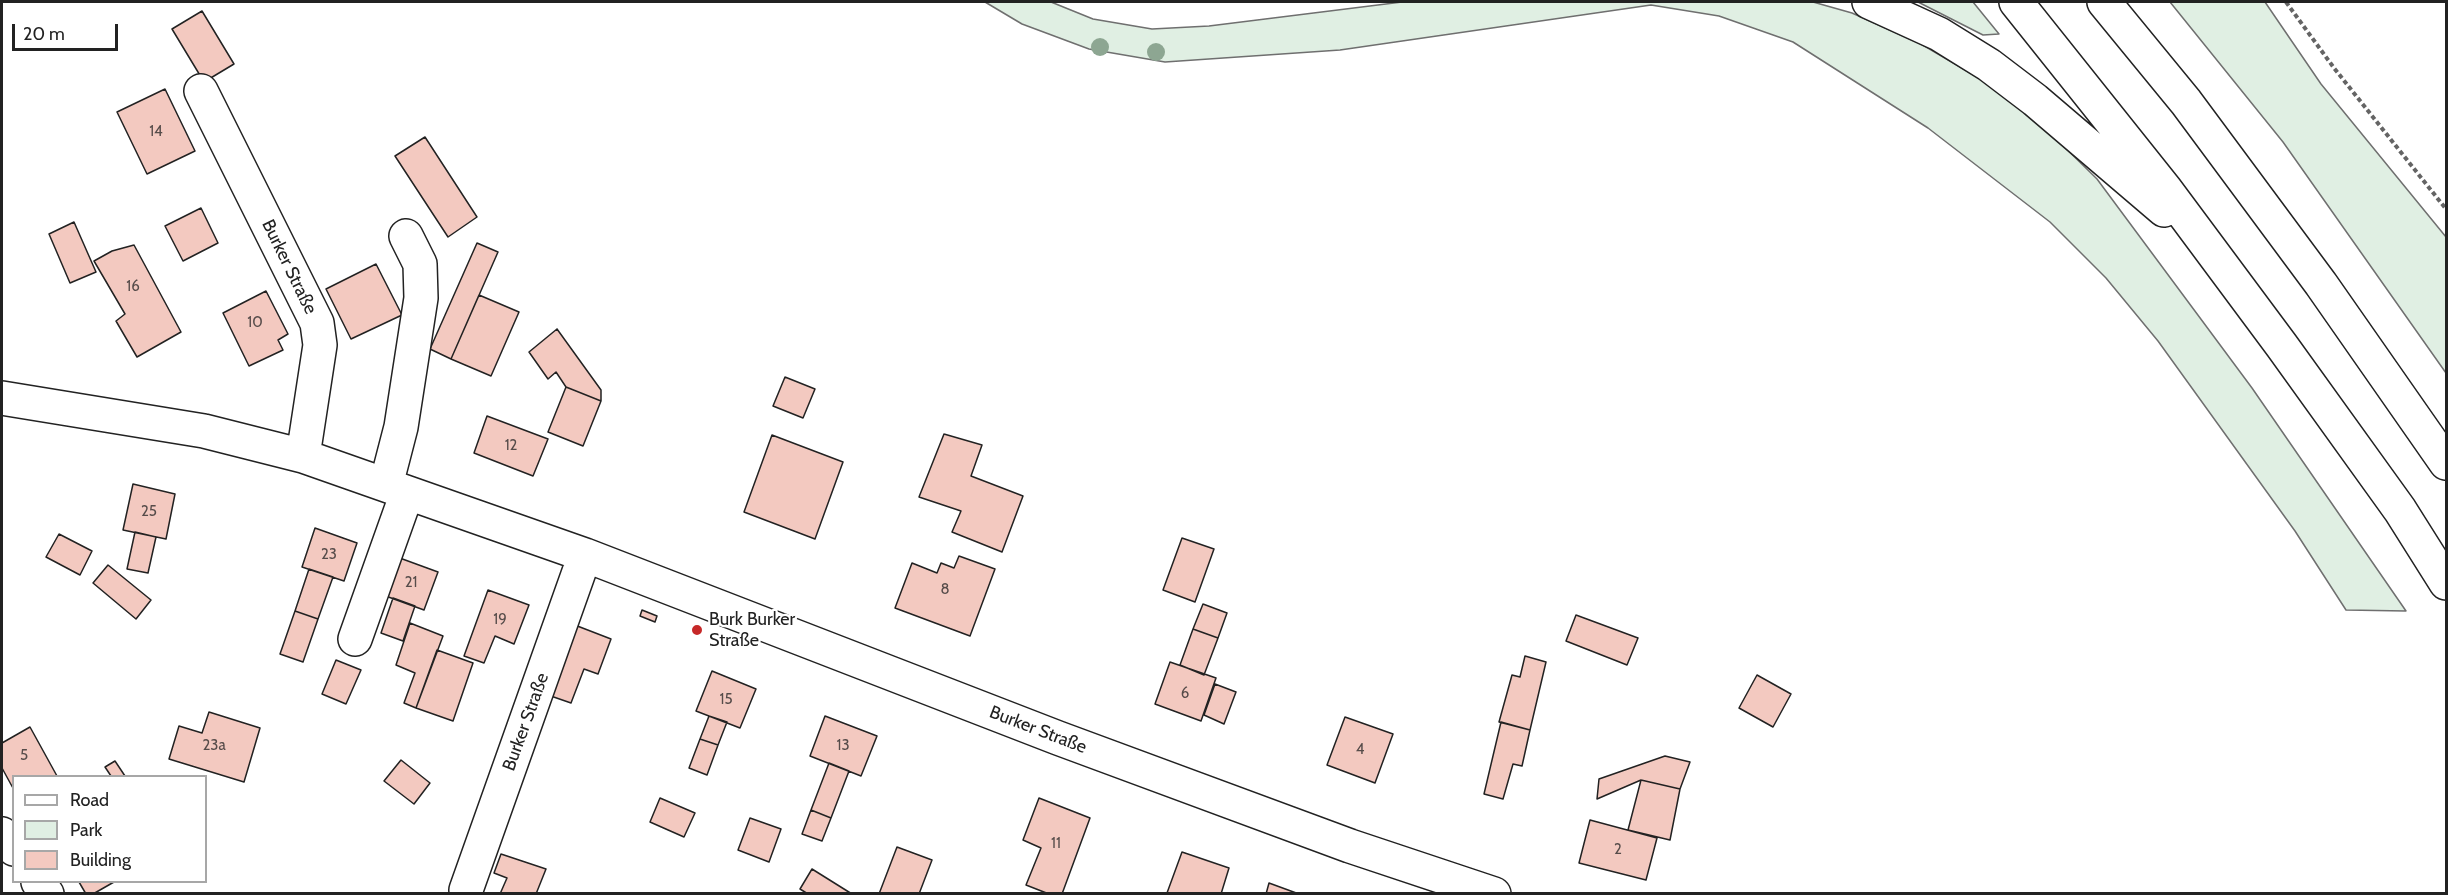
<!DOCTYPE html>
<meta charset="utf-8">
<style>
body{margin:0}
#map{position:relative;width:2448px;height:895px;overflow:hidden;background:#fff;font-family:Cabin,sans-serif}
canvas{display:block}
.frame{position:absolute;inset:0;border:3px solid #222;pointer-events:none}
.legend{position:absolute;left:12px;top:775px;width:195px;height:108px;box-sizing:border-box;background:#fff;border:2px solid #a7a7a7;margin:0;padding:8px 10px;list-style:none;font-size:18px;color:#222}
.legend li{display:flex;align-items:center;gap:12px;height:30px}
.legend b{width:30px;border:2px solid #a7a7a7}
.scale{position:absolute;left:12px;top:24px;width:106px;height:27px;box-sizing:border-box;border:3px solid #222;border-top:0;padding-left:8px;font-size:18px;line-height:21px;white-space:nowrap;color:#222;-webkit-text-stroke:4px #fff;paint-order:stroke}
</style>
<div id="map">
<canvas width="2448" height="895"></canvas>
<div class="frame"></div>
<ul class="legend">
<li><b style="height:8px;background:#fff"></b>Road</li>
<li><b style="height:16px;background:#e0efe3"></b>Park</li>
<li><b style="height:16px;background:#f3c9c0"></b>Building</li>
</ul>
<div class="scale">20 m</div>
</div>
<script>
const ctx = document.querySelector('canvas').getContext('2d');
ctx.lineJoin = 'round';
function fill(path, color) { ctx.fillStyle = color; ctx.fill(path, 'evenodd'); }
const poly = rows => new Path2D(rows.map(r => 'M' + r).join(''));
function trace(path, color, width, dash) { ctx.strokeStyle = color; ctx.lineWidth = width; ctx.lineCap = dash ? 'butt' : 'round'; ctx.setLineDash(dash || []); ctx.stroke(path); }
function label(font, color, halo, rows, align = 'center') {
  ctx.font = font + ' Cabin,sans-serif'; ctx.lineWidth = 4.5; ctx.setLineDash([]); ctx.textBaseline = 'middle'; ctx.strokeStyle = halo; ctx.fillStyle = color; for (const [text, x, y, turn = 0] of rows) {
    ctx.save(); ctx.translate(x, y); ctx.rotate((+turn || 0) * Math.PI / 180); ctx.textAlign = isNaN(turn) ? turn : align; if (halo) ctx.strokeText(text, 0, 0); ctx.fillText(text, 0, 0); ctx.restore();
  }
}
const green = poly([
 [985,2,1051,2,1093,19,1152,29,1209,26,1402,2,1813,2,1852,13,1921,44,1984,81,2042,125,2097,179,2252,388,2406,611,2346,610,2295,531,2158,341,2106,278,2050,222,1928,128,1793,42,1719,16,1651,5,1340,50,1165,62,1089,49,1022,24,985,2],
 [1918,2,1973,2,1999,34,1983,35,1918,2],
 [2170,2,2265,2,2321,84,2446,237,2446,373,2283,142,2170,2]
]);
fill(green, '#e0efe3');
trace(green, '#6f6f6f', 1.5);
const building = poly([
 [202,11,234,64,204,82,172,29,202,11],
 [165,89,195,151,147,174,117,112,165,89],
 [425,137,477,217,448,237,395,156,425,137],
 [201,208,218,243,183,261,165,226,201,208],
 [74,222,96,272,70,283,49,234,74,222],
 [477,243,498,252,451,359,430,349,477,243],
 [134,245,181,332,137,357,116,321,125,314,94,261,112,251,134,245],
 [376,264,402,315,351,339,326,289,376,264],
 [266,291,288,334,278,340,283,350,249,366,223,313,266,291],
 [479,295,519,312,491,376,451,359,479,295],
 [557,329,601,390,601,401,566,387,556,372,548,379,529,352,557,329],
 [785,377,815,389,803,418,773,406,785,377],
 [566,387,601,401,583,446,548,432,566,387],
 [487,416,548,439,533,476,474,453,487,416],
 [944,434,982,445,971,476,1023,496,1002,552,952,532,961,511,919,497,944,434],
 [772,435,843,462,815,539,744,512,772,435],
 [133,484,175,494,166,539,123,530,133,484],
 [315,528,357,543,344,581,302,567,315,528],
 [135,532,156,537,148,573,127,569,135,532],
 [59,534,92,551,80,575,46,557,59,534],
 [1182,538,1214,549,1195,602,1163,590,1182,538],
 [959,556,995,569,970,636,895,608,912,563,937,573,941,563,954,568,959,556],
 [397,557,438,572,424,610,383,595,397,557],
 [108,565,151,600,136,619,93,583,108,565],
 [309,569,333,577,318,619,295,611,309,569],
 [488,590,529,605,514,644,495,636,484,663,464,656,488,590],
 [393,598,415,606,403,641,381,633,393,598],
 [1203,604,1227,613,1218,638,1193,629,1203,604],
 [642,610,657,616,655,622,640,616,642,610],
 [295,611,318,619,303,662,280,654,295,611],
 [1576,615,1638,638,1627,665,1566,641,1576,615],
 [567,622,611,639,598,674,584,669,571,703,545,694,567,622],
 [410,623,443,636,416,708,404,703,415,673,396,665,410,623],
 [1193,629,1218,638,1204,675,1180,665,1193,629],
 [437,650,473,663,453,721,416,708,437,650],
 [1525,656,1546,662,1530,730,1499,722,1512,675,1520,677,1525,656],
 [336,660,361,670,346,704,322,694,336,660],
 [1170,662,1216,678,1201,721,1155,704,1170,662],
 [712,671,756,689,740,728,696,711,712,671],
 [1757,675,1791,694,1773,727,1739,708,1757,675],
 [1215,684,1236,692,1224,724,1204,715,1215,684],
 [209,712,260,728,244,782,169,759,179,726,202,733,209,712],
 [709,716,727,722,718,745,700,739,709,716],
 [825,716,877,736,861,776,810,756,825,716],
 [1345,717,1393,734,1375,783,1327,765,1345,717],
 [1501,722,1530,730,1522,766,1513,764,1503,799,1484,794,1501,722],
 [30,727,57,776,14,776,14,790,2,768,2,743,30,727],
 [700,739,718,745,707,775,689,768,700,739],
 [1665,756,1690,762,1680,789,1641,780,1597,799,1599,779,1665,756],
 [401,760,430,783,414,804,384,781,401,760],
 [115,761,125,776,111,776,105,767,115,761],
 [829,763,849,771,831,818,811,810,829,763],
 [1641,780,1680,789,1670,840,1628,830,1641,780],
 [660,798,695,813,684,837,650,822,660,798],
 [1039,798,1090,818,1062,894,1049,894,1026,885,1041,848,1023,840,1039,798],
 [811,810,831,818,822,841,802,834,811,810],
 [750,818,781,829,769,862,738,850,750,818],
 [1590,820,1657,838,1646,880,1579,863,1590,820],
 [897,847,932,860,919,894,879,894,897,847],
 [1182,852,1229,868,1221,894,1167,893,1182,852],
 [501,854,546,869,536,894,500,894,507,878,494,873,501,854],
 [812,869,852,894,808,894,800,889,812,869],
 [79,882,114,882,93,894,86,894,79,882],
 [1269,883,1299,894,1266,894,1269,883]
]);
fill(building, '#f3c9c0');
trace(building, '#222', 1.5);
const minor = poly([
 [201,91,317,323,320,345,303,456],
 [2,398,204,431,303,456,585,555,1058,738,1350,846,1494,894],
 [386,485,401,427,421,298,420,264,406,236],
 [355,639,407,493],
 [2,834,14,849],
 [38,882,47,894],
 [466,890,585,555]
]);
const highway = poly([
 [1869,2,1939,34,1989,65,2035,100,2164,210],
 [2016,2,2166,190,2282,346,2400,510,2446,583],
 [2104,2,2186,102,2321,284,2446,463]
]);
trace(minor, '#222', 36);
trace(highway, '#222', 36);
trace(poly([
 [2286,2,2334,68,2446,209]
]), '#646464', 4, [4.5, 3]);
trace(minor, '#fff', 33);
trace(highway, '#fff', 33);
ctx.fillStyle = '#8da692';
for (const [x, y] of [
 [1100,47],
 [1156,52]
]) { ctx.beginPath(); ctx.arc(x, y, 9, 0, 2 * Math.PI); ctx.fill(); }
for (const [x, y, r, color] of [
 [697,630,6,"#c62828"]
]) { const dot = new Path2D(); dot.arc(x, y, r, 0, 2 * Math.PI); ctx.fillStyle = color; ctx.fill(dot); trace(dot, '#fff', 2); }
label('15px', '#564c4a', null, [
 ["14",156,132],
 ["16",133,287],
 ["10",255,323],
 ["12",511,446],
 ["25",149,512],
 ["23",329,555],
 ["21",411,583],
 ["8",945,590],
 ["19",500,620],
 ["6",1185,694],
 ["15",726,700],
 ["23a",214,746],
 ["13",843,746],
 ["4",1360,750],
 ["5",24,756],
 ["11",1056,844],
 ["2",1618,850]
]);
label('18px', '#222', '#fff', [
 ["Burker Straße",289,267,64],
 ["Burker Straße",526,722,-70],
 ["Burker Straße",1038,730,21]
]);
label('18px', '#222', '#fff', [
 ["Burk Burker",709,620],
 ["Straße",709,641]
], 'left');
</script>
